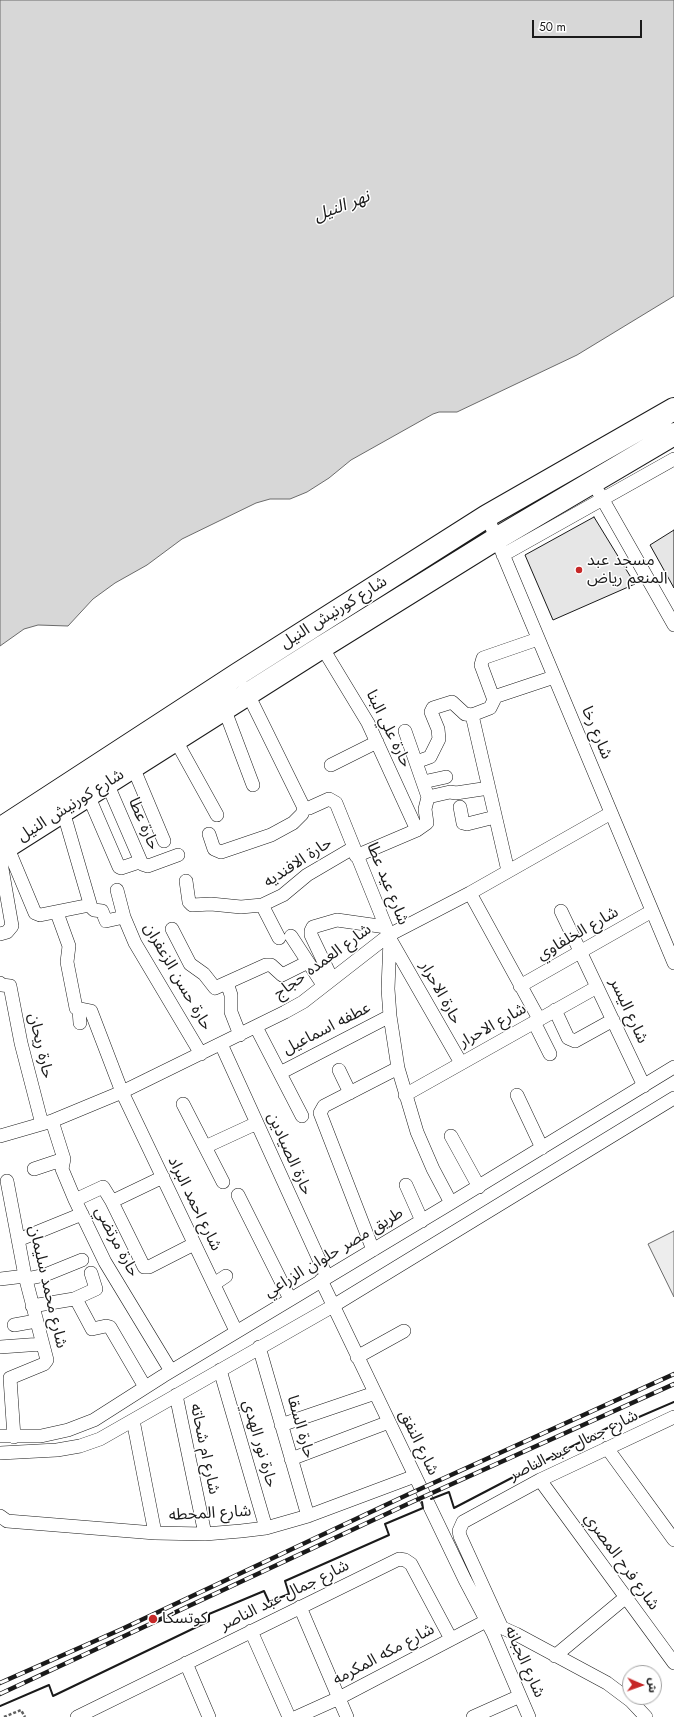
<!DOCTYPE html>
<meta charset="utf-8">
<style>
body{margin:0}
#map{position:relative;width:674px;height:1717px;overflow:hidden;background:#fff;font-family:Jost,"Noto Sans Arabic",sans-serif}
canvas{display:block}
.north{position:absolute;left:622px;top:1665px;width:40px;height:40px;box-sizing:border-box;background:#fff;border:1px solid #a3a3a3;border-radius:50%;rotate:92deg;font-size:11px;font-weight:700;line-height:16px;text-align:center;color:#1a1a1a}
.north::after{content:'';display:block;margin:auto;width:14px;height:18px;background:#c62828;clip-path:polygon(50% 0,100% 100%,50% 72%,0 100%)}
.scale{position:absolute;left:532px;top:20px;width:110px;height:18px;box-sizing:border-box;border:2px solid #1a1a1a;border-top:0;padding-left:5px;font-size:12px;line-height:14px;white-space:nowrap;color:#1a1a1a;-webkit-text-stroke:3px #fff;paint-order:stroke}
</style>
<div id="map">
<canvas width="674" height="1717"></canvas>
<div class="north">ش</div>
<div class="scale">50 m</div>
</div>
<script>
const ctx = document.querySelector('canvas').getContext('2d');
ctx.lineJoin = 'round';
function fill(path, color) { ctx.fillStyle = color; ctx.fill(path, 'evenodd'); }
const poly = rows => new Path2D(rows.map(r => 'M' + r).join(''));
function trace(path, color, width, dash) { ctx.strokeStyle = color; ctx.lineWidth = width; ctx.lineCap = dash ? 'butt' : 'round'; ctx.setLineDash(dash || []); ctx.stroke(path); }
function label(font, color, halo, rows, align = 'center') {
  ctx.font = font + ' Jost,"Noto Sans Arabic",sans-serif'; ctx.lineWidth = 3; ctx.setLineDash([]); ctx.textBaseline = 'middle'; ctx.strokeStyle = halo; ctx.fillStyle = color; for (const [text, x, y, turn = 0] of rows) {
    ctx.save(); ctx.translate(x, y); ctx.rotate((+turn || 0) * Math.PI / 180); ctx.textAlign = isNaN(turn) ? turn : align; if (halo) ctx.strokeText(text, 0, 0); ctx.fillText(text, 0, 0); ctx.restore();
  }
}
const built = poly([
 [674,1231,674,1297,648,1244,674,1231]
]);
fill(built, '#ededed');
trace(built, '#6a6a6a', 1);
const water = poly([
 [0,0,674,0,674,296,577,355,457,412,439,412,433,414,351,460,329,478,307,492,290,499,270,499,256,503,182,539,147,565,115,583,93,599,68,626,38,625,24,629,0,646,0,0]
]);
fill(water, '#d7d7d7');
trace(water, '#6a6a6a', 1);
const building = poly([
 [594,517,635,584,553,620,525,555,594,517],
 [674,530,674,588,650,545,674,530]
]);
fill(building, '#e6e6e6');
trace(building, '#1a1a1a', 1);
const minor = poly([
 [599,493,674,625],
 [487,516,674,963],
 [503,555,674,459],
 [322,647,368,723,417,830],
 [245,688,304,808,309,808,329,799,336,803,386,927,390,939,388,989,390,1016,398,1068,417,1132,433,1169,451,1203],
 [494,697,554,677],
 [224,708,253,785],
 [175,739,217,815],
 [416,762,430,757,439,739,438,729,431,712,433,708,452,702,465,714,472,715],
 [331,765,377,742],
 [133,767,164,841],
 [423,782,446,777],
 [107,783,142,864,148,866,178,855],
 [88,795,119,867,121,868,139,862],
 [428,797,450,792,456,793,489,788],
 [460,807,463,823,467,824,495,817],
 [63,811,91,907,94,910,102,911,106,921,124,917],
 [209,834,214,849,221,852,271,835,293,823,302,814,304,808],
 [7,846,35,913,40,915,90,905],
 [356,856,417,830,427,823,425,809,428,797,405,731],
 [0,857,12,926,7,932,0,934],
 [508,871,472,715,490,708,494,700,481,665,483,658,538,639],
 [186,881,189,902,192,905,211,904,241,907,262,905,283,895,307,875,353,848],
 [117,890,124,917,135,943,201,1054],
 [470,893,539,1019],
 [262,905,279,938],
 [561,911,644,1086],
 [57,913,69,946,67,962,76,1008,91,1011,122,1092,236,1331],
 [172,929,190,964,204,974,215,988,266,965,271,965,282,975,308,962],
 [291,936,323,985],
 [390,939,461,1063],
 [332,979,311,935,311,931,313,927,337,920,386,927],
 [0,983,2,985,10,986,21,1043,42,1124],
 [227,983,231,995,231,1012,240,1035],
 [520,986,652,911],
 [79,1010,80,1023],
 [555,1010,568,1038,575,1041,613,1020],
 [534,1022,550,1054],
 [256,1027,302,1116],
 [221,1044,327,1277],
 [339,1070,350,1093],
 [280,1073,390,1016],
 [405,1095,597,987],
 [517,1095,542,1148],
 [183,1104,223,1182],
 [52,1121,64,1159,62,1169,75,1200,105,1262,171,1371],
 [0,1136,52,1121,122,1092,285,1012,303,1002,389,935,470,893,611,813],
 [451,1136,479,1187],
 [205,1147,257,1123],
 [34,1169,64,1159],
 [7,1181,25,1276,47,1360,44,1364,10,1378,14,1437],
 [406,1185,422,1221],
 [238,1195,290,1299],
 [75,1200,103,1187,111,1200,115,1200,163,1177],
 [111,1200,144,1267,149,1267,194,1244],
 [18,1240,82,1214],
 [373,1250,320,1113,324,1106,398,1068],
 [0,1279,25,1276],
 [26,1279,45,1275,82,1260],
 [321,1280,465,1580,493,1633,529,1717],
 [214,1284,226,1276],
 [76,1299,92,1329,106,1326,110,1327,145,1387],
 [32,1306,74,1299,96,1289,91,1273],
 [14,1325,36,1321],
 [0,1347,42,1344],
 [259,1347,308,1516],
 [357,1357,404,1331],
 [220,1370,266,1528],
 [176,1395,205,1534],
 [133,1420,155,1533],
 [281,1425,375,1393],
 [0,1436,41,1436,68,1430,94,1420,163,1376,451,1203,674,1067],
 [607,1448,674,1540],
 [0,1453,57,1450,80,1446,100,1439,333,1306,674,1098],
 [291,1459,389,1422],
 [540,1480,674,1663],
 [0,1516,7,1521,155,1533,205,1534,241,1531,266,1528,308,1516,415,1476],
 [300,1607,347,1717],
 [494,1624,516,1634,607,1683,631,1701,646,1717],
 [501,1626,460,1536,459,1531,463,1522,540,1480,674,1417],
 [251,1631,289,1717],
 [555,1656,626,1597],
 [186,1663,209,1717],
 [77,1717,399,1559,405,1560,411,1564,451,1639],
 [297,1717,339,1698,486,1621],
 [473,1717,520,1696]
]);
const trunk = poly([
 [0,829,238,674,487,516,674,409],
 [0,851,322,647,496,539,674,434]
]);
trace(minor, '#1a1a1a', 14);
trace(trunk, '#1a1a1a', 24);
trace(poly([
 [4,1717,21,1710,25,1717]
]), '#5f5f5f', 2.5, [3, 2]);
trace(minor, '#fff', 13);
trace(trunk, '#fff', 22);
const rail = poly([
 [0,1683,122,1629,409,1494,674,1374],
 [0,1694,412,1502,674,1384]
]);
trace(rail, '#1a1a1a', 4.5);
trace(rail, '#fff', 3, [9]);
trace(poly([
 [431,1499,449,1492,454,1508,615,1424,625,1423,674,1402],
 [0,1706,49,1685,53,1696,209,1621,209,1614,264,1591,269,1602,289,1594,285,1581,389,1535,385,1524,423,1508,422,1502]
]), '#1a1a1a', 2);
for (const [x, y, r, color] of [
 [579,570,4,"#c62828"],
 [153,1619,5,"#c62828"]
]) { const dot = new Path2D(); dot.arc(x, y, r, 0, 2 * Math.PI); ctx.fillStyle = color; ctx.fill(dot); trace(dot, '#fff', 1.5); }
label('16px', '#1a1a1a', '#fff', [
 ["مسجد عبد",587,561],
 ["المنعم رياض",587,579],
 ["كوتسكا",162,1619]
], 'left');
label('16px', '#1a1a1a', '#fff', [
 ["شارع كورنيش النيل",334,613,-32],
 ["حارة علي البنا",388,729,64],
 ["شارع رخا",596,733,67],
 ["شارع كورنيش النيل",71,806,-32],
 ["حارة عطا",143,824,67],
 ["حارة الافنديه",298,863,-33],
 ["شارع عيد عطا",387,884,68],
 ["شارع الخلفاوي",578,934,-30],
 ["شارع العمده حجاج",323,962,-36],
 ["حارة حسن الزعفران",177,977,60],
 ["حارة الاحرار",440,993,61],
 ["شارع اليسر",628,1011,65],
 ["شارع الاحرار",493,1026,-29],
 ["عطفه اسماعيل",327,1029,-27],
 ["حارة ريحان",40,1046,77],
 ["حارة الصيادين",289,1154,66],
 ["شارع احمد البراد",194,1204,64],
 ["حارة مرتضي",116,1242,62],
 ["طريق مصر حلوان الزراعي",334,1253,-31],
 ["شارع محمد سليمان",47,1287,77],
 ["حارة السقا",300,1427,74],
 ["شارع النفق",418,1443,64],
 ["حارة نور الهدي",259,1444,74],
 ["شارع جمال عبد الناصر",574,1446,-26],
 ["شارع ام شحاته",204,1449,78],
 ["شارع المحطه",210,1514,-3],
 ["شارع فرح المصري",621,1562,54],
 ["شارع جمال عبد الناصر",285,1596,-26],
 ["شارع مكه المكرمه",384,1655,-28],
 ["شارع الجبانه",524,1662,66]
]);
label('italic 17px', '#1a1a1a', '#fff', [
 ["نهر النيل",342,207,-21]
]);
</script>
